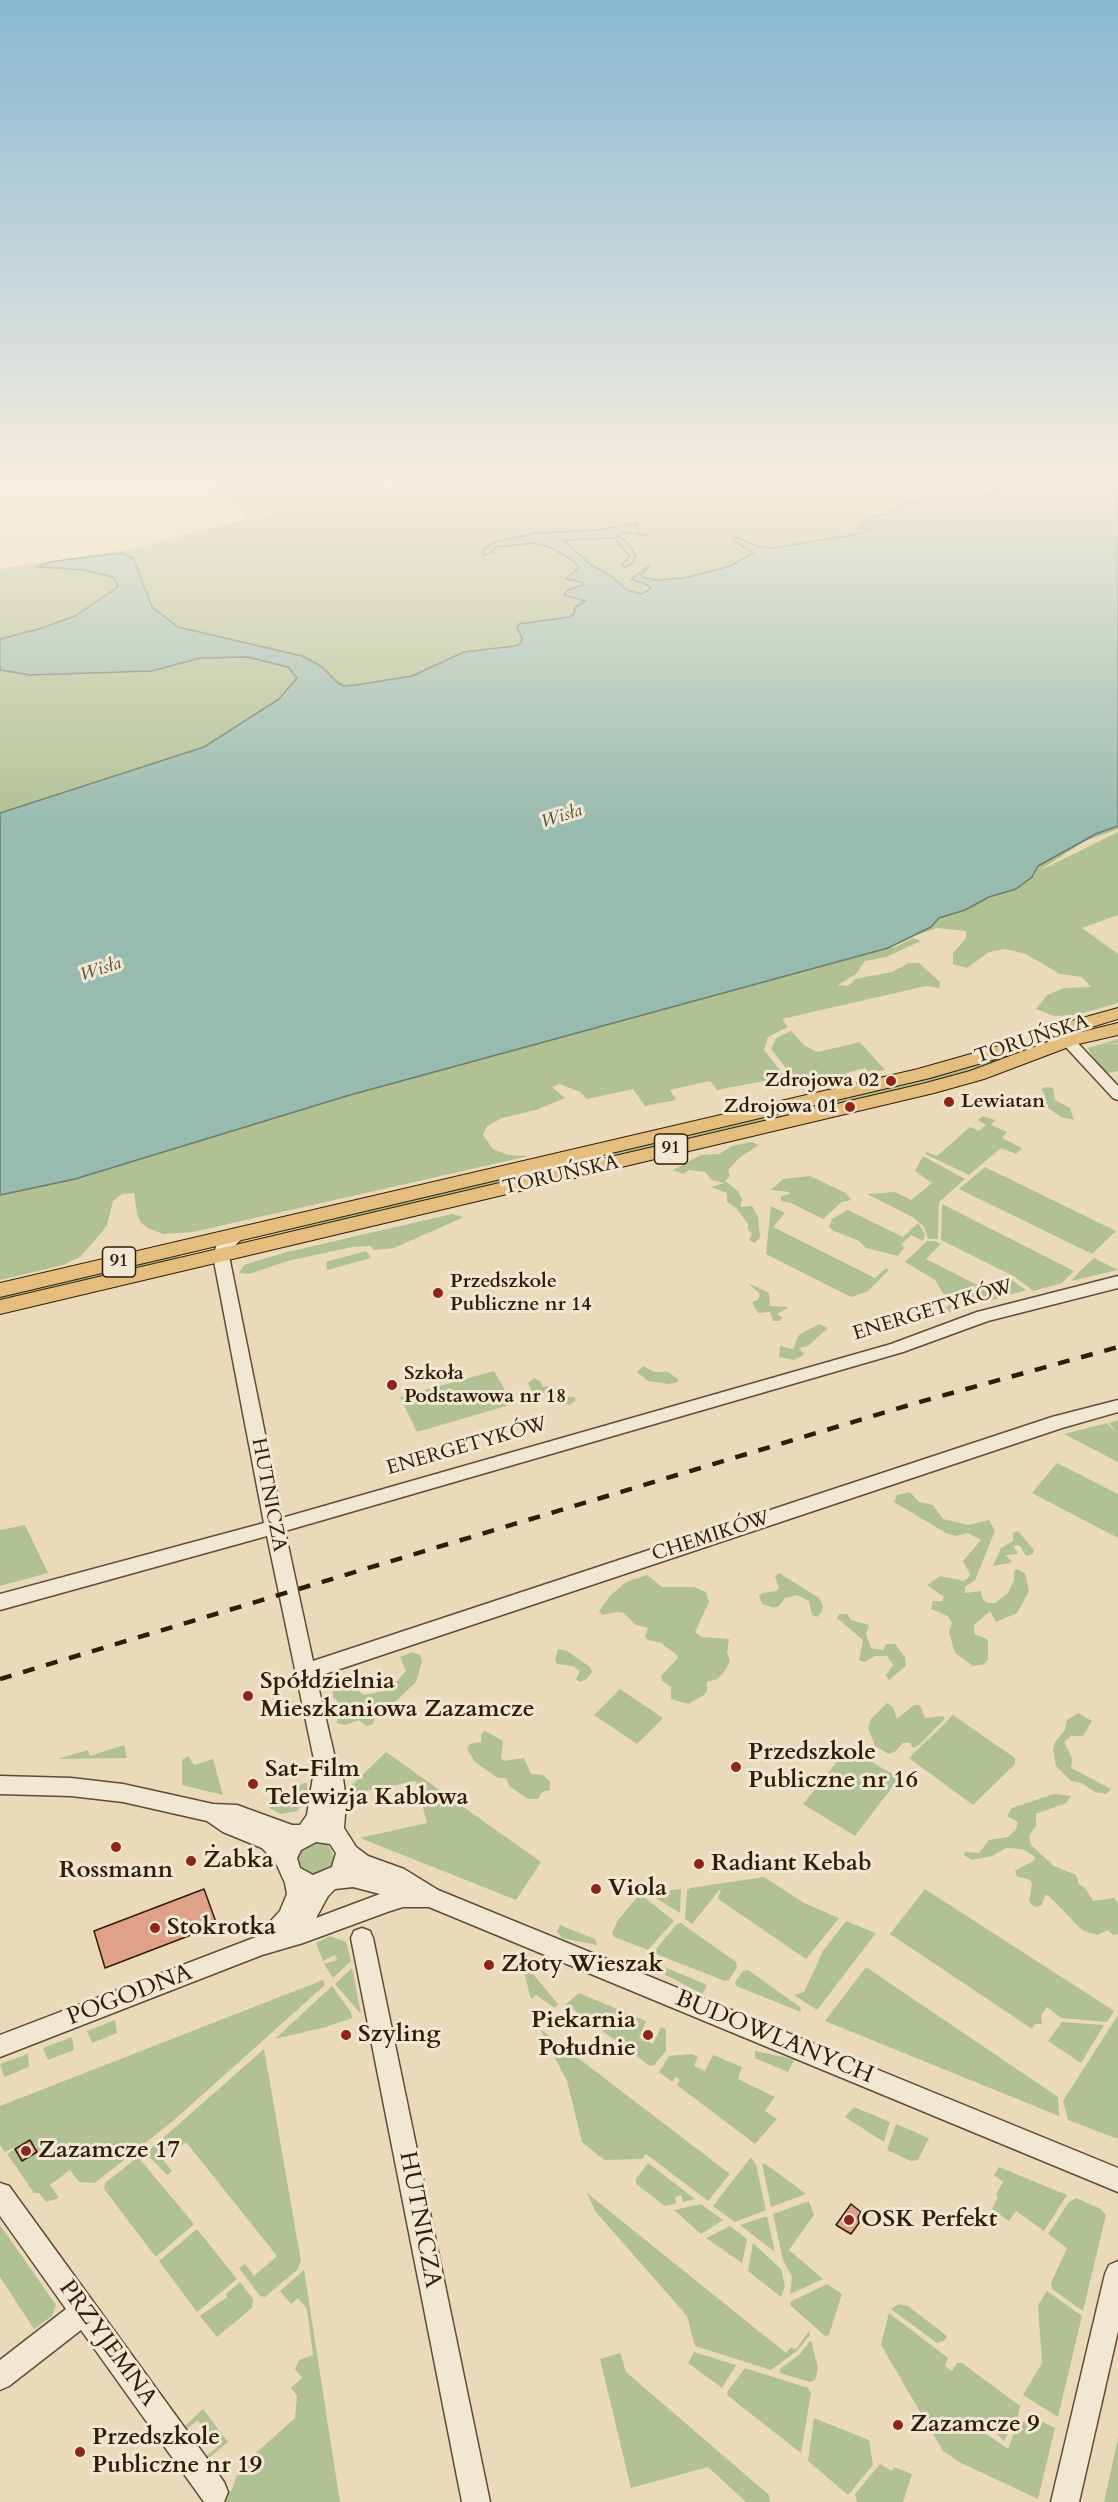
<!DOCTYPE html>
<meta charset="utf-8">
<style>
body{margin:0}
canvas{display:block;background:#eadaba}
</style>
<canvas width="1118" height="2502"></canvas>
<script>
const ctx = document.querySelector('canvas').getContext('2d');
ctx.lineJoin = 'round';
function fill(path, color) { ctx.fillStyle = color; ctx.fill(path, 'evenodd'); }
const poly = rows => new Path2D(rows.map(r => 'M' + r).join(''));
function trace(path, color, width, dash) { ctx.strokeStyle = color; ctx.lineWidth = width; ctx.lineCap = dash ? 'butt' : 'round'; ctx.setLineDash(dash || []); ctx.stroke(path); }
function label(font, color, halo, rows, align = 'center') {
  ctx.font = font + ' Cardo,serif'; ctx.lineWidth = 6; ctx.setLineDash([]); ctx.textBaseline = 'middle'; ctx.strokeStyle = halo; ctx.fillStyle = color; for (const [text, x, y, turn = 0] of rows) {
    ctx.save(); ctx.translate(x, y); ctx.rotate((+turn || 0) * Math.PI / 180); ctx.textAlign = isNaN(turn) ? turn : align; if (halo) ctx.strokeText(text, 0, 0); ctx.fillText(text, 0, 0); ctx.restore();
  }
}
fill(poly([
 [200,478,399,478,381,484,403,478,1118,478,1118,829,1085,841,1037,872,1118,832,1118,915,1082,928,1118,954,1118,1003,1076,1015,1054,1016,1036,1009,1047,995,1064,988,1091,987,1082,977,1060,974,1026,954,1005,949,989,952,967,968,953,964,953,953,966,938,966,931,937,928,849,958,895,947,913,938,921,941,886,957,865,961,856,974,838,985,848,986,855,979,892,972,909,963,919,963,940,982,939,988,926,986,782,1019,788,1027,768,1037,764,1050,785,1077,717,1090,710,1081,670,1090,676,1100,645,1106,633,1089,587,1099,580,1092,560,1084,552,1087,565,1098,536,1110,502,1118,487,1126,483,1135,493,1149,508,1155,529,1156,193,1232,163,1234,148,1228,141,1223,137,1214,134,1193,122,1194,113,1201,107,1225,102,1232,80,1257,63,1265,0,1280,0,569,137,548,352,491,249,517],
 [791,1031,805,1046,818,1052,860,1042,885,1070,870,1073,865,1068,846,1073,849,1078,803,1090,771,1049,776,1038],
 [1118,1039,1118,1043,1102,1044,1118,1044,1118,1071,1108,1073,1097,1065,1088,1048],
 [1048,1040,1050,1041,949,1079,232,1248,236,1244,406,1201,940,1073],
 [1047,1087,1053,1088,1055,1100,1070,1108,1074,1120,1061,1117,1034,1098,1038,1095,1046,1097,1041,1089],
 [983,1116,995,1120,991,1125,1007,1132,1002,1138,1022,1148,1016,1154,1001,1148,969,1175,925,1154,927,1152,937,1156,970,1127,979,1131,986,1125,978,1120],
 [752,1142,759,1145,739,1158,728,1170,730,1176,725,1181,738,1191,742,1199,740,1207,752,1206,758,1217,760,1237,755,1243,749,1240,752,1234,748,1229,748,1224,736,1208,727,1202,727,1193,711,1187,724,1183,712,1180,705,1172,689,1170,683,1174,673,1170,701,1155,719,1154,732,1146],
 [923,1156,965,1179,939,1202,938,1239,928,1239,924,1227,914,1218,867,1194,895,1192,911,1200,932,1183,915,1171],
 [985,1167,1116,1231,1092,1254,959,1189],
 [810,1176,846,1193,851,1200,842,1202,823,1219,791,1203,781,1201,781,1196,790,1194,789,1192,771,1190,783,1179],
 [942,1204,1074,1271,1062,1283,1033,1291,1015,1277,941,1240],
 [771,1206,785,1213,773,1227,875,1278,886,1268,889,1270,868,1291,851,1297,766,1254],
 [848,1210,903,1237,918,1223,925,1234,923,1241,911,1235,902,1244,904,1248,898,1256,866,1248,859,1241,834,1231,829,1227,832,1219],
 [452,1214,464,1217,394,1248,374,1250,370,1246,352,1247,288,1261,249,1274,239,1273,244,1265,283,1253],
 [927,1241,935,1241,941,1244,926,1259,993,1293,1009,1278,1026,1290,976,1305,964,1296,953,1299,959,1309,946,1313,945,1308,950,1305,935,1280,905,1262],
 [366,1251,371,1258,327,1270,326,1262],
 [178,1253,180,1260,0,1302,0,1295],
 [1094,1258,1118,1270,1071,1281,1080,1271],
 [748,1283,769,1293,770,1306,789,1307,777,1314,782,1317,780,1321,773,1321,770,1312,759,1313,756,1310,752,1302,758,1300,760,1294],
 [819,1324,828,1328,808,1346,799,1348,804,1354,801,1357,793,1360,779,1357,780,1346,793,1349,799,1335],
 [643,1366,654,1372,668,1372,678,1379,678,1382,669,1384,648,1381,637,1372],
 [494,1371,513,1404,417,1432,400,1397],
 [534,1378,541,1382,543,1387,553,1386,564,1396,575,1397,575,1401,569,1405,551,1399,543,1393,533,1393,528,1383],
 [1118,1420,1118,1462,1064,1434,1107,1423,1117,1434,1109,1423],
 [1057,1463,1118,1494,1118,1538,1032,1493],
 [910,1492,919,1502,933,1505,943,1519,969,1525,989,1520,995,1531,975,1580,965,1587,965,1593,981,1591,982,1598,987,1603,995,1603,1008,1593,1014,1580,1014,1572,1016,1569,1025,1573,1029,1591,1017,1613,996,1622,990,1611,974,1625,974,1634,987,1639,988,1643,988,1659,984,1664,973,1666,955,1653,949,1632,952,1623,948,1616,931,1609,933,1601,942,1601,944,1597,927,1585,940,1576,964,1581,968,1578,970,1574,963,1561,981,1540,968,1533,956,1536,946,1533,894,1502,897,1495],
 [25,1525,48,1573,0,1586,0,1530],
 [1018,1531,1034,1550,1033,1554,1026,1556,1020,1546,1016,1545,1014,1547,1018,1554,1005,1555,1012,1561,1009,1563,993,1566,1001,1548,1013,1541,1013,1533],
 [779,1573,819,1598,823,1606,821,1613,817,1617,812,1615,809,1601,797,1595,785,1598,779,1606,774,1608,762,1604,759,1596,762,1593,776,1591,779,1588,775,1576],
 [647,1575,662,1587,694,1587,706,1592,709,1602,695,1632,702,1637,729,1639,727,1653,730,1661,726,1669,718,1679,707,1682,707,1691,704,1695,688,1704,671,1699,671,1687,662,1681,661,1676,678,1658,677,1655,661,1643,648,1640,645,1637,648,1628,636,1625,624,1613,617,1612,602,1615,599,1611,611,1595,626,1582],
 [839,1614,847,1614,851,1620,869,1625,866,1634,871,1648,883,1650,886,1644,895,1644,905,1657,906,1666,889,1680,886,1675,893,1665,887,1656,875,1656,864,1662,859,1660,863,1640,837,1618],
 [558,1649,567,1651,590,1667,592,1672,587,1679,580,1682,576,1679,580,1671,572,1666,557,1664,555,1660],
 [412,1652,420,1655,422,1661,416,1682,394,1703,380,1702,373,1724,366,1726,359,1720,345,1725,337,1723,337,1700,333,1697,333,1691,341,1683,349,1683,364,1695,389,1690,406,1671,400,1657],
 [620,1689,663,1718,637,1744,594,1715],
 [887,1703,893,1707,897,1719,914,1705,920,1705,925,1718,943,1716,945,1719,919,1745,913,1748,910,1743,903,1743,896,1751,889,1754,875,1746,868,1728,871,1719],
 [1078,1713,1092,1721,1083,1736,1071,1736,1064,1742,1072,1758,1071,1768,1111,1789,1106,1794,1095,1792,1082,1783,1071,1781,1056,1766,1053,1749,1055,1742,1065,1730,1067,1720],
 [953,1715,1015,1758,1015,1764,973,1805,909,1758],
 [485,1731,503,1741,501,1758,504,1761,524,1758,531,1774,542,1775,550,1781,550,1790,542,1792,538,1799,528,1799,509,1786,506,1778,498,1778,475,1762,467,1749,470,1744,481,1742,481,1734],
 [124,1745,127,1758,57,1759,88,1750,90,1756],
 [848,1748,899,1778,855,1836,803,1804],
 [386,1752,541,1862,516,1900,360,1838,427,1823,416,1781,351,1794,352,1785],
 [188,1756,194,1765,213,1759,223,1795,182,1785,182,1760],
 [304,1783,307,1783,307,1797,297,1811,281,1814,269,1808,268,1806,285,1800,287,1792],
 [1054,1794,1071,1796,1066,1803,1036,1814,1036,1826,1029,1836,1031,1845,1054,1866,1076,1875,1079,1884,1086,1889,1093,1901,1114,1898,1118,1904,1118,1934,1113,1935,1108,1930,1097,1935,1082,1930,1049,1896,1045,1895,1042,1905,1036,1907,1032,1905,1029,1901,1032,1884,1030,1880,1017,1876,1015,1871,1035,1860,1034,1856,1022,1849,1006,1848,992,1856,972,1860,964,1855,965,1852,979,1853,989,1840,1008,1837,1016,1829,1018,1822,1007,1816,1012,1808],
 '299 1858a17 17 0 1 1 34 0a17 17 0 1 1-34 0Z',
 [764,1877,804,1903,839,1918,806,1959,718,1899,721,1888,692,1924,685,1919,687,1891,690,1888],
 [681,1889,680,1913,654,1897,656,1892],
 [925,1889,1114,2011,1107,2022,1061,2018,1047,2007,1041,2015,1042,2024,1035,2024,1032,2029,890,1934],
 [640,1894,674,1921,648,1950,614,1937,612,1933,618,1920],
 [846,1921,876,1933,817,2010,794,1995,804,1992,823,1951],
 [681,1923,736,1962,737,1967,729,1980,725,1981,656,1954,655,1950,677,1924],
 [560,1925,595,1939,597,1945,562,1938,557,1932],
 [330,1936,346,1942,351,1961,333,1978,324,1964,337,1960,335,1955,323,1961,316,1943],
 [650,1961,707,1985,703,1994,646,1965],
 [866,1967,1058,2097,1059,2116,825,2021],
 [352,1968,361,2014,335,1984],
 [748,1970,800,2007,801,2012,736,1986,735,1982,743,1971],
 [524,1971,533,1974,558,2004,555,2008,536,1995,532,1999,530,1996],
 [323,1980,325,1985,173,2121,95,2183,79,2182,70,2170,50,2185,59,2198,46,2202,39,2193,34,2193,7,2154,15,2149,23,2161,36,2152,36,2145,34,2146,30,2140,5,2152,0,2145,0,2106],
 [332,1986,351,2012,352,2018,326,2027,275,2039],
 [579,1993,646,2021,639,2038,653,2044,661,2027,666,2029,666,2051,654,2065,650,2066,566,2004],
 [1118,2015,1118,2138,1115,2138,1068,2120,1063,2101],
 [115,2020,117,2033,92,2043,87,2031],
 [1062,2022,1104,2025,1081,2063,1048,2041],
 [540,2029,730,2174,708,2201,646,2154,642,2159,604,2160,582,2142,567,2081],
 [72,2037,74,2050,48,2060,43,2048],
 [264,2049,301,2261,297,2270,265,2297,260,2296,239,2268,245,2264,254,2276,277,2256,186,2142,173,2152,170,2148,164,2152,168,2156,163,2160,172,2171,167,2175,146,2153],
 [755,2051,788,2058,794,2060,788,2072,755,2058],
 [28,2054,29,2067,4,2077,0,2064],
 [692,2054,698,2057,694,2066,705,2071,713,2055,742,2067,738,2079,775,2097,765,2111,777,2119,755,2144,677,2085,680,2080,676,2077,672,2082,659,2072,669,2056],
 [854,2107,890,2122,884,2142,845,2117],
 [896,2124,929,2138,918,2160,911,2161,887,2150],
 [138,2157,194,2224,157,2256,155,2256,104,2189,105,2183],
 [751,2157,756,2165,766,2210,735,2222,713,2206],
 [648,2163,695,2199,683,2202,681,2195,675,2197,676,2203,665,2206,636,2184,636,2179],
 [762,2163,767,2165,806,2194,771,2207],
 [999,2167,1067,2195,1044,2231,1016,2211,1009,2221,992,2209,998,2197,996,2194,1003,2182,994,2175],
 [587,2193,786,2353,791,2347,796,2349,809,2331,810,2335,797,2351,771,2370,695,2346,687,2316,595,2211],
 [1076,2198,1101,2209,1106,2215,1083,2311,1052,2289,1051,2283,1067,2248,1048,2234,1068,2203],
 [809,2201,814,2215,789,2250,823,2279,790,2294,792,2277,783,2260,773,2214],
 [701,2204,723,2220,701,2234,674,2210],
 [767,2216,775,2252,740,2225],
 [0,2225,56,2305,52,2316,34,2329,0,2277],
 [730,2226,747,2239,742,2263,706,2238],
 [197,2229,237,2279,197,2312,159,2261],
 [753,2243,781,2269,785,2286,781,2297,748,2271],
 [304,2270,340,2502,218,2502,232,2490,239,2468,295,2418,297,2396,291,2388,302,2378,295,2369,299,2360,313,2355,307,2309,298,2298,291,2304,280,2291],
 [240,2282,253,2299,252,2308,217,2337,200,2316,227,2297,226,2294],
 [827,2284,842,2294,829,2335,825,2336,790,2305,790,2302],
 [1047,2291,1082,2316,1058,2417,1023,2395,1042,2363,1038,2305],
 [899,2304,908,2306,947,2336,945,2340,937,2343,891,2309],
 [889,2313,948,2358,945,2366,952,2371,957,2363,962,2363,1020,2406,1018,2416,1004,2441,992,2429,990,2432,968,2418,966,2421,973,2426,972,2429,980,2434,982,2431,1008,2449,1016,2428,1030,2416,1055,2428,1038,2499,961,2463,943,2451,881,2345],
 [811,2340,818,2368,815,2380,810,2382,780,2373,780,2369,800,2354],
 [694,2352,736,2365,722,2388,688,2363],
 [620,2353,626,2372,769,2495,770,2502,746,2502,708,2467,631,2488,600,2359],
 [745,2368,808,2388,811,2393,801,2453,728,2396,727,2392],
 [203,2409,228,2442,210,2457,203,2459,217,2447,198,2420,184,2431,186,2425],
 [814,2418,869,2440,873,2465,848,2495,808,2461],
 [1118,2438,1118,2502,1104,2502],
 [880,2464,892,2471,894,2467,912,2474,903,2502,857,2502,855,2494]
]), '#b1c194');
const water = poly([
 [1026,478,1118,478,1118,826,1096,834,1038,866,1032,877,1016,889,989,897,965,910,939,918,931,927,888,948,350,1095,75,1179,0,1195,0,813,204,747,279,699,297,678,288,667,247,657,200,658,152,671,30,675,0,670,0,639,39,629,75,616,118,587,113,577,84,570,39,567,49,562,121,553,133,558,152,607,178,627,302,656,321,666,338,683,345,686,356,685,412,676,464,652,515,646,521,643,522,638,517,628,519,624,569,617,574,614,575,607,586,601,564,595,568,590,583,585,582,582,566,579,579,567,571,559,551,548,534,543,496,547,492,551,494,553,484,555,482,552,484,548,495,542,537,533,599,530,637,523,637,532,650,536,627,533,616,535,628,543,636,556,632,564,625,567,621,565,630,557,614,538,564,540,591,565,610,575,627,590,641,594,651,589,648,585,631,579,649,566,641,575,642,577,657,580,684,578,730,566,753,553,734,541,733,536,758,546,773,548,864,533,872,529,858,529,870,517,889,514,899,506,921,501,993,495,995,493,991,490,1008,488,1026,478]
]);
fill(water, '#98bbaf');
trace(water, '#6e7c6b', 1.5);
const building = poly([
 [204,1889,217,1925,105,1968,94,1931,204,1889],
 [30,2140,37,2152,22,2161,15,2149,30,2140],
 [851,2204,861,2212,858,2217,859,2223,851,2234,836,2225,851,2204]
]);
fill(building, '#dfa289');
trace(building, '#2f1e06', 1.5);
const minor = poly([
 [1068,1037,1073,1038,1118,1086,1118,1100,1113,1098,1063,1044,1061,1041,1068,1037],
 [239,1229,247,1234,232,1248,229,1256,282,1518,891,1344,977,1312,1118,1276,1118,1288,988,1321,903,1352,285,1531,313,1661,1052,1417,1118,1400,1118,1412,1062,1428,316,1677,336,1762,343,1778,346,1801,344,1828,356,1847,368,1856,404,1869,438,1890,1118,2168,1118,2192,429,1907,403,1907,390,1911,303,1943,262,1955,0,2057,0,2035,256,1937,280,1911,287,1894,285,1883,276,1863,262,1848,223,1832,207,1821,123,1802,71,1796,0,1794,0,1776,71,1778,123,1784,213,1804,237,1805,292,1825,300,1825,307,1815,315,1764,267,1536,0,1610,0,1594,264,1523,213,1256,218,1241,239,1229],
 [316,1842,330,1844,336,1853,332,1867,313,1875,300,1868,297,1858,301,1850,316,1842],
 [353,1887,380,1894,316,1918,328,1896,335,1889,353,1887],
 [362,1928,370,1931,373,1938,490,2502,462,2502,351,1938,354,1931,362,1928],
 [0,2183,9,2186,224,2482,228,2492,224,2502,204,2502,81,2330,9,2386,0,2390,0,2360,66,2309,0,2216,0,2183],
 [1118,2261,1118,2331,1079,2502,1051,2502,1105,2274,1109,2265,1118,2261]
]);
const major = poly([
 [1118,1008,1118,1019,1075,1032,1066,1026,1068,1022,1118,1008],
 [1118,1023,1118,1035,1074,1045,984,1079,934,1093,0,1314,0,1300,922,1084,970,1071,1061,1037,1118,1023],
 [1006,1044,1015,1050,1013,1054,930,1078,0,1297,0,1283,918,1069,1006,1044]
]);
trace(minor, '#5e4d33', 3);
trace(major, '#2f1e06', 2);
fill(minor, '#f1e7d2');
fill(major, '#e5bd7d');
trace(poly([
 [0,1679,916,1403,1118,1347]
]), '#2f1e06', 4.5, [12, 12]);
const sky = ctx.createLinearGradient(0, 0, 0, 828);
sky.addColorStop(0, '#88b7d1');
sky.addColorStop(0.58, '#f6eee0');
sky.addColorStop(1, '#f6eee000');
ctx.fillStyle = sky;
ctx.fillRect(0, 0, 1118, 828);
for (const [x, y, r, color] of [
 [891,1081,6,"#8f2418"],
 [949,1102,6,"#8f2418"],
 [850,1107,6,"#8f2418"],
 [438,1293,6,"#8f2418"],
 [392,1385,6,"#8f2418"],
 [248,1696,6,"#8f2418"],
 [736,1767,6,"#8f2418"],
 [253,1784,6,"#8f2418"],
 [116,1847,6,"#8f2418"],
 [191,1861,6,"#8f2418"],
 [699,1864,6,"#8f2418"],
 [596,1889,6,"#8f2418"],
 [155,1928,6,"#8f2418"],
 [489,1965,6,"#8f2418"],
 [346,2035,6,"#8f2418"],
 [648,2035,6,"#8f2418"],
 [26,2151,6,"#8f2418"],
 [849,2220,6,"#8f2418"],
 [898,2425,6,"#8f2418"],
 [80,2452,6,"#8f2418"]
]) { const dot = new Path2D(); dot.arc(x, y, r, 0, 2 * Math.PI); ctx.fillStyle = color; ctx.fill(dot); trace(dot, '#f1e7d2', 2); }
label('italic 18px', '#4e4d39', '#f1e7d2', [
 ["Wisła",562,817,-18],
 ["Wisła",101,970,-18]
]);
for (const [x, y, w] of [
 [671,1149,33],
 [119,1262,33]
]) { const box = new Path2D(); box.roundRect(x - w / 2, y - 15, w, 30, 4.5); ctx.fillStyle = '#f1e7d2'; ctx.fill(box); trace(box, '#2f1e06', 1.5); }
label('bold 18px', '#2f1e06', null, [
 ["91",671,1149],
 ["91",119,1262]
]);
label('20px', '#2f1e06', '#f1e7d2', [
 ["TORUŃSKA",1032,1040,-18],
 ["TORUŃSKA",561,1176,-13],
 ["ENERGETYKÓW",933,1311,-17],
 ["ENERGETYKÓW",467,1447,-16],
 ["HUTNICZA",268,1495,79],
 ["CHEMIKÓW",711,1537,-18]
]);
label('bold 20px', '#2f1e06', '#f1e7d2', [
 ["Zdrojowa 02",879,1081,"right"],
 ["Lewiatan",961,1102],
 ["Zdrojowa 01",838,1107,"right"],
 ["Przedszkole",450,1282],
 ["Publiczne nr 14",450,1305],
 ["Szkoła",404,1374],
 ["Podstawowa nr 18",404,1397]
], 'left');
label('bold 24px', '#2f1e06', '#f1e7d2', [
 ["Spółdzielnia",260,1682],
 ["Mieszkaniowa Zazamcze",260,1710],
 ["Przedszkole",748,1753],
 ["Publiczne nr 16",748,1781],
 ["Sat-Film",265,1770],
 ["Telewizja Kablowa",265,1798],
 ["Żabka",203,1861],
 ["Radiant Kebab",711,1864],
 ["Rossmann",116,1871,"center"],
 ["Viola",608,1889],
 ["Stokrotka",167,1928],
 ["Złoty Wieszak",501,1965],
 ["Piekarnia",636,2021,"right"],
 ["Południe",636,2049,"right"],
 ["Szyling",358,2035],
 ["Zazamcze 17",38,2151],
 ["OSK Perfekt",861,2220],
 ["Zazamcze 9",910,2425],
 ["Przedszkole",92,2438],
 ["Publiczne nr 19",92,2466]
], 'left');
label('24px', '#2f1e06', '#f1e7d2', [
 ["POGODNA",130,1996,-21],
 ["BUDOWLANYCH",774,2038,22],
 ["HUTNICZA",419,2220,79],
 ["PRZYJEMNA",107,2344,54]
]);
</script>
